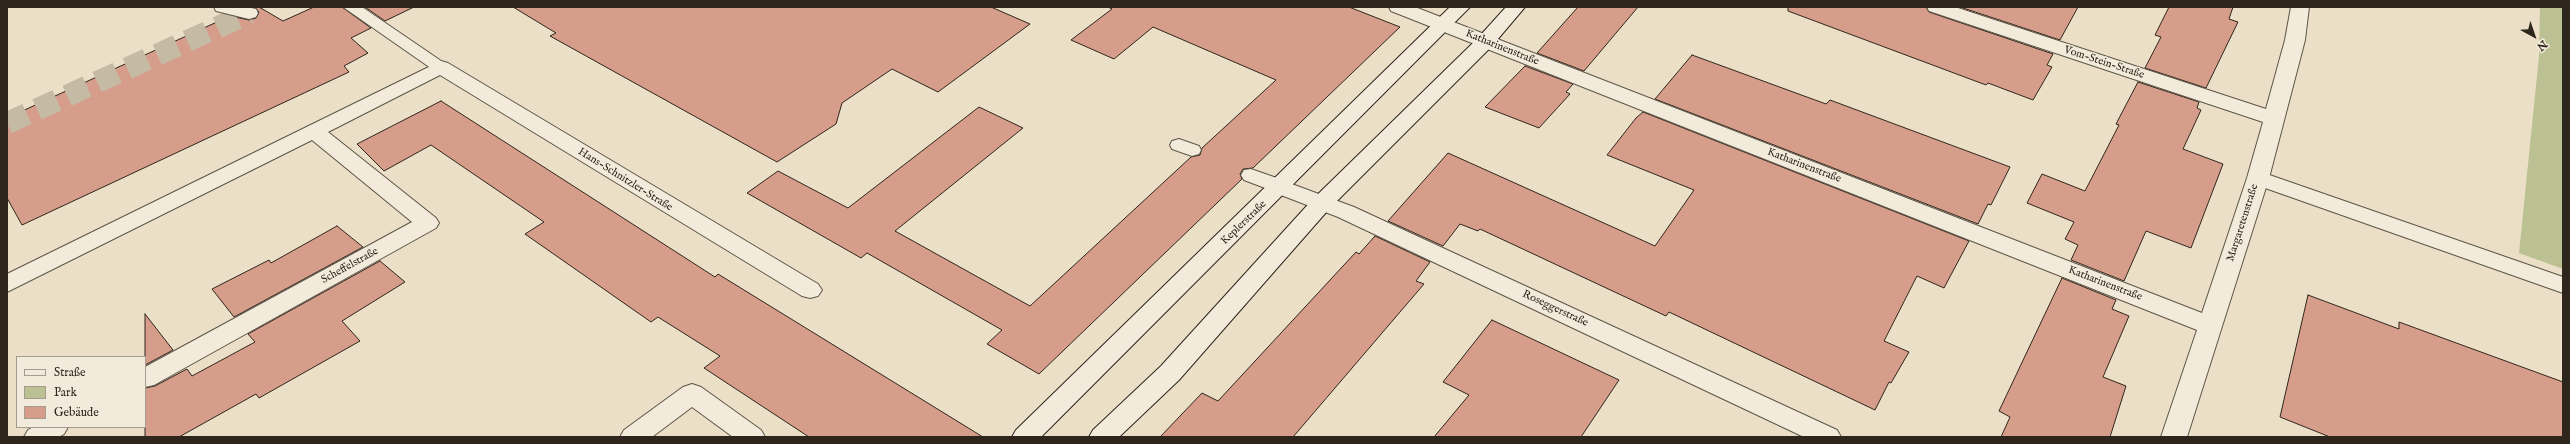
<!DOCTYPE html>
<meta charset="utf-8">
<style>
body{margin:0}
#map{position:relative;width:2570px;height:444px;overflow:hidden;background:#ebe0c7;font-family:"IM FELL English",serif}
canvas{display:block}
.frame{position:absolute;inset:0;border:8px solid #2e251c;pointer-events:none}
.legend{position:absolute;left:16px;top:356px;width:130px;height:72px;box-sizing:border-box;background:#f2ebdb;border:1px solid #a49c8f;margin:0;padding:5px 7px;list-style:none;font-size:12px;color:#2e251c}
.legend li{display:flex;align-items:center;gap:8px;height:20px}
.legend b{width:20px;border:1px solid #a49c8f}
.north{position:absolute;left:2514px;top:16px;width:40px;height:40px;-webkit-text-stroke:3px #f2ebdb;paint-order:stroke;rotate:140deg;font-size:11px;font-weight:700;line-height:16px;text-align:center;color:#2e251c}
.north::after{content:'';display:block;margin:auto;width:14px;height:18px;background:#2e251c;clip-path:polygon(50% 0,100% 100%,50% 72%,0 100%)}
</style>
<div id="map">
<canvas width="2570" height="444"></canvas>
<div class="frame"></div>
<ul class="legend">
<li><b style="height:5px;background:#f2ebdb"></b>Straße</li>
<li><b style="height:11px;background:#bbc193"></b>Park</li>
<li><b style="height:11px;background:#d79d8b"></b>Gebäude</li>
</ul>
<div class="north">N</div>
</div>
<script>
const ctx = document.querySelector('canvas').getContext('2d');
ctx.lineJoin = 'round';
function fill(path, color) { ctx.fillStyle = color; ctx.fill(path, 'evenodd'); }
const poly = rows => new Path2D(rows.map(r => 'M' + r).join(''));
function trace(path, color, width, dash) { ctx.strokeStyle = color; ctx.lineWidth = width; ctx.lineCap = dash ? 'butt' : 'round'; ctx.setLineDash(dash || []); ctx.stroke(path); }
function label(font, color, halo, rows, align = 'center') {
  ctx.font = font + ' "IM FELL English",serif'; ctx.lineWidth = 3; ctx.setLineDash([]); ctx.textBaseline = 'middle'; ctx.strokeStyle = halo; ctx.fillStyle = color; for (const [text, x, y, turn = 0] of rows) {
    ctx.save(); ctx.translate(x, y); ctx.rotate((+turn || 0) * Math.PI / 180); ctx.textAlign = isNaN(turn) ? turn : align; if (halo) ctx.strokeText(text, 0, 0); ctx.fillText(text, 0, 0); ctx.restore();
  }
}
fill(poly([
 [2540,7,2563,7,2563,269,2519,253,2539,56]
]), '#bbc193');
const building = poly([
 [254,7,259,7,283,21,314,7,342,7,371,28,351,38,368,53,344,66,349,72,22,225,7,198,7,118,230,16,249,20,256,18,259,12,254,7],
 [365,7,414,7,385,21,365,7],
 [513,7,991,7,1030,24,938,92,892,69,842,103,836,124,777,162,550,36,556,33,513,7],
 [1108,7,1349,7,1400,27,1253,168,1243,169,1240,174,1242,179,1039,374,987,344,1002,330,867,253,861,258,747,193,778,171,848,208,979,107,1023,128,895,231,1030,306,1191,157,1200,155,1202,148,1276,80,1153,27,1114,59,1071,40,1112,9,1108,7],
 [1578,7,1638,7,1584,71,1537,53,1578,7],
 [1788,7,1926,7,1929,12,2053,54,2047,65,2052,67,2033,100,1988,83,1986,85,1788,11,1788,7],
 [1960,7,2078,7,2060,40,1960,7],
 [2169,7,2233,7,2229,19,2238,22,2206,88,2145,68,2161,37,2155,35,2169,7],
 [1692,55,1826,104,1830,100,2010,167,1991,205,1988,204,1978,224,1655,99,1692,55],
 [1525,66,1573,84,1566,92,1570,94,1539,128,1485,107,1525,66],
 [2138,82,2199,102,2197,108,2201,110,2183,149,2223,164,2191,248,2146,231,2124,281,2071,260,2078,245,2065,239,2074,222,2027,203,2042,174,2085,191,2119,125,2116,124,2138,82],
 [441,101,715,277,718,274,983,437,809,437,704,368,720,356,658,317,651,322,525,234,544,222,431,145,384,171,357,144,441,101],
 [1643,112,1969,241,1944,288,1917,276,1884,341,1909,352,1891,383,1889,382,1875,410,1669,312,1666,316,1480,229,1478,231,1460,224,1443,246,1388,221,1448,153,1655,246,1694,190,1607,155,1636,118,1643,112],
 [337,226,363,247,234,317,212,289,269,260,271,263,337,226],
 [1375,236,1430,262,1416,281,1424,284,1293,437,1160,437,1202,393,1218,401,1356,252,1359,254,1375,236],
 [380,261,405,282,342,321,360,341,259,398,256,394,179,437,145,437,145,388,155,386,187,369,192,376,255,342,248,334,380,261],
 [2062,278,2116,300,2112,309,2129,316,2103,377,2126,386,2110,437,2001,437,2010,417,1999,411,2062,278],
 [2308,295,2399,329,2399,322,2563,382,2563,437,2330,437,2280,417,2308,295],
 [145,314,173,350,145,365,145,314],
 [1492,320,1619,380,1581,437,1434,437,1469,395,1443,382,1492,320]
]);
fill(building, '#d79d8b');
trace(building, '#2e251c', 1);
trace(poly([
 [7,123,249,13]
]), '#c5bba5', 22, [22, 11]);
const lane = poly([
 [343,7,362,7,450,67,447,71,441,72,435,71,343,7],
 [1179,139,1199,146,1201,150,1199,154,1192,156,1172,149,1170,145,1172,141,1179,139],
 [1251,169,1288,182,1291,187,1288,192,1281,194,1244,180,1241,175,1244,170,1251,169],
 [2258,171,2563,277,2563,293,2251,183,2248,178,2251,173,2258,171]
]);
const street = poly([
 [214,7,247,7,256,9,258,13,256,17,249,19,216,11,214,7],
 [1389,7,1415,7,2202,313,2247,178,2263,122,1929,11,1927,7,1955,7,2266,109,2285,40,2291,7,2309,7,2305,40,2269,178,2187,437,2161,437,2197,330,1391,11,1389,7],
 [441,61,448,63,818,284,822,290,818,296,810,298,802,296,440,75,328,132,436,218,439,223,436,228,154,385,145,387,145,367,412,222,312,140,7,292,7,274,441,61],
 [1281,180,1354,207,1837,430,1841,437,1804,437,1338,217,1273,192,1270,187,1273,182,1281,180],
 [692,384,701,387,761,430,765,437,733,437,692,407,652,437,620,437,624,430,683,387,692,384],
 [33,427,68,427,64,434,59,437,24,437,28,430,33,427]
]);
const secondary = poly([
 [1450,7,1470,7,1041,437,1012,437,1016,430,1450,7],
 [1506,7,1525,7,1492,46,1329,209,1179,380,1119,437,1089,437,1093,430,1161,366,1313,199,1478,38,1506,7]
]);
trace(lane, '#5d5447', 2);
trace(street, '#5d5447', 2);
trace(secondary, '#2e251c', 2);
fill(lane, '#f2ebdb');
fill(street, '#f2ebdb');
fill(secondary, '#f2ebdb');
label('11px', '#2e251c', '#f2ebdb', [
 ["Katharinenstraße",1502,48,22],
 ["Vom-Stein-Straße",2104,63,18],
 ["Katharinenstraße",1804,166,21],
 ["Hans-Schnitzler-Straße",625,180,32],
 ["Keplerstraße",1244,223,-44],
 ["Margaretenstraße",2243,223,-72],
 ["Scheffelstraße",350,266,-29],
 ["Katharinenstraße",2105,284,21],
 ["Roseggerstraße",1555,309,25]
]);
</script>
